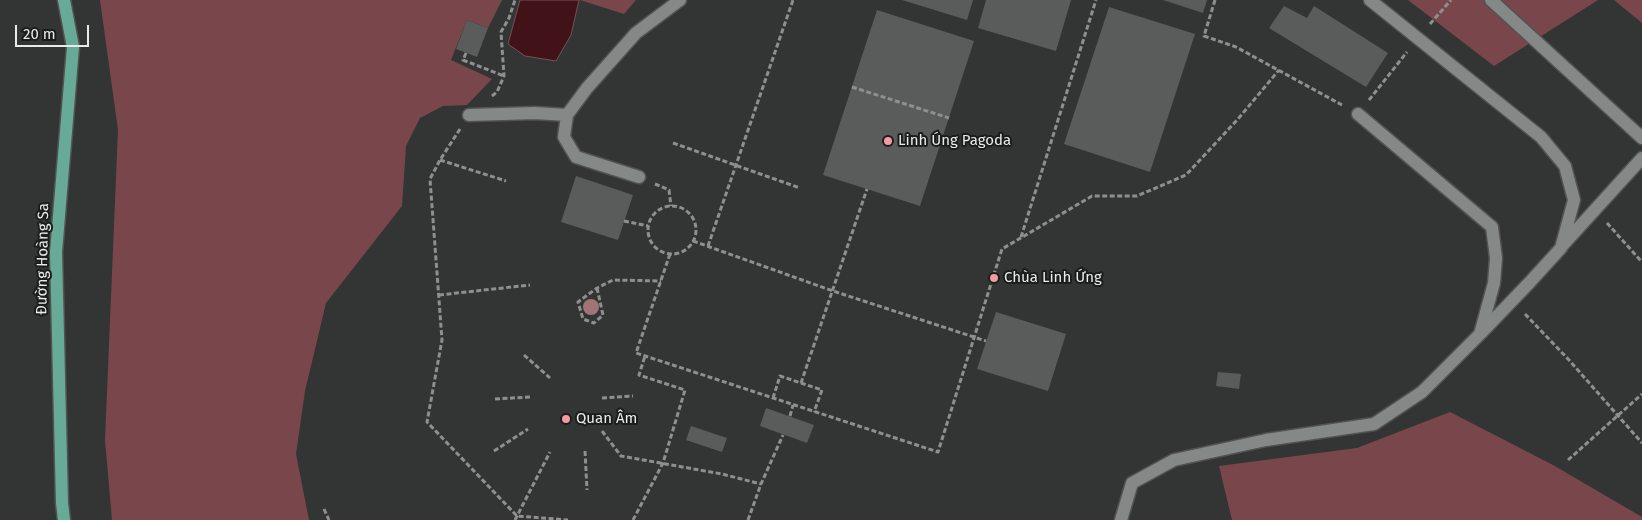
<!DOCTYPE html>
<meta charset="utf-8">
<style>
body{margin:0}
#map{position:relative;width:1642px;height:520px;overflow:hidden;background:#323534;font-family:"Fira Sans",sans-serif}
canvas{display:block}
.scale{position:absolute;left:15px;top:25px;width:74px;height:22px;box-sizing:border-box;border:2px solid #e9ebea;border-top:0;padding-left:6px;font-size:15px;line-height:18px;white-space:nowrap;color:#e9ebea;-webkit-text-stroke:4px #1b1c1c;paint-order:stroke}
</style>
<div id="map">
<canvas width="1642" height="520"></canvas>
<div class="scale">20 m</div>
</div>
<script>
const ctx = document.querySelector('canvas').getContext('2d');
ctx.lineJoin = 'round';
function fill(path, color) { ctx.fillStyle = color; ctx.fill(path, 'evenodd'); }
const poly = rows => new Path2D(rows.map(r => 'M' + r).join(''));
function trace(path, color, width, dash) { ctx.strokeStyle = color; ctx.lineWidth = width; ctx.lineCap = dash ? 'butt' : 'round'; ctx.setLineDash(dash || []); ctx.stroke(path); }
function label(font, color, halo, rows, align = 'center') {
  ctx.font = font + ' "Fira Sans",sans-serif'; ctx.lineWidth = 4; ctx.setLineDash([]); ctx.textBaseline = 'middle'; ctx.strokeStyle = halo; ctx.fillStyle = color; for (const [text, x, y, turn = 0] of rows) {
    ctx.save(); ctx.translate(x, y); ctx.rotate((+turn || 0) * Math.PI / 180); ctx.textAlign = isNaN(turn) ? turn : align; if (halo) ctx.strokeText(text, 0, 0); ctx.fillText(text, 0, 0); ctx.restore();
  }
}
fill(poly([
 [100,0,502,0,488,28,467,20,451,60,492,79,467,105,443,106,420,118,406,146,402,206,326,303,305,391,296,454,309,520,112,520,105,440,118,130],
 [580,0,636,0,624,14],
 [1408,0,1598,0,1494,66],
 [1614,0,1642,0,1642,23],
 [1450,412,1553,465,1642,517,1642,520,1232,520,1219,466,1357,448]
]), '#79474b');
const water = poly([
 [520,0,579,0,571,35,556,61,525,56,508,44,520,0]
]);
fill(water, '#421219');
trace(water, '#745358', 1);
fill(poly([
 [902,0,973,0,967,20],
 [986,0,1071,0,1056,51,978,28],
 [1163,0,1207,0,1203,13],
 [1284,6,1307,18,1314,6,1388,53,1366,87,1269,28],
 [1109,7,1195,34,1150,172,1064,144],
 [877,10,974,41,920,206,823,175],
 [467,20,488,28,477,57,456,49],
 [576,176,633,195,618,240,561,222],
 [996,312,1066,334,1048,391,977,369],
 [1218,372,1241,374,1239,389,1216,386],
 [766,408,814,425,807,443,760,426],
 [691,426,727,438,722,452,686,440]
]), '#595c5b');
const minor = poly([
 [1370,0,1541,137,1565,166,1574,200,1561,248,1530,282,1481,333],
 [1491,0,1642,138],
 [469,115,535,113,567,115],
 [639,177,576,157,564,137,567,115,587,88,636,33,680,0],
 [1562,246,1642,158],
 [1121,520,1132,483,1174,460,1266,440,1374,424,1422,392,1480,334,1494,283,1496,258,1492,227,1358,114]
]);
const major = poly([
 [64,0,73,47,56,252,62,503,64,520]
]);
trace(minor, '#505352', 15);
trace(major, '#505352', 15);
trace(poly([
 [1215,0,1204,36,1236,47,1342,105],
 [1430,24,1451,0],
 [466,53,463,60,504,76],
 [852,87,949,118],
 [492,96,497,92,504,76,501,32,509,18,515,0],
 [1369,100,1407,52],
 [460,129,440,160,430,179,442,340,427,422,517,516,568,520],
 [673,143,800,188],
 [440,160,506,181],
 [655,184,669,190,671,206],
 '648 230a24 24 0 1 1 48 0a24 24 0 1 1-48 0Z',
 [624,221,648,226],
 [1607,223,1642,262],
 [1021,237,1096,0],
 [693,241,833,291,986,341],
 [708,246,793,0],
 [670,254,636,353,938,452,1002,249,1092,196,1137,196,1186,175,1238,119,1279,70],
 [597,288,603,315,594,323,583,319,578,302,597,288,613,280,661,281],
 [439,295,530,285],
 [1525,314,1569,360,1642,443],
 [524,355,550,378],
 [801,383,867,189],
 [602,398,633,396],
 [773,398,780,376,822,390,814,412],
 [495,399,530,397],
 [790,416,793,405],
 [602,431,621,456,722,474,761,484],
 [494,451,528,429],
 [585,451,587,490],
 [1568,460,1642,394],
 [324,509,329,520],
 [515,520,550,452],
 [633,520,663,463,685,390,639,375,645,356],
 [748,520,761,484,783,435]
]), '#8d908f', 3, [5, 2.5]);
trace(minor, '#848886', 12);
trace(major, '#67aa97', 12);
ctx.fillStyle = '#a37477';
for (const [x, y] of [
 [591,307]
]) { ctx.beginPath(); ctx.arc(x, y, 8, 0, 2 * Math.PI); ctx.fill(); }
for (const [x, y, r, color] of [
 [888,141,5,"#f49aa1"],
 [994,278,5,"#f49aa1"],
 [566,419,5,"#f49aa1"]
]) { const dot = new Path2D(); dot.arc(x, y, r, 0, 2 * Math.PI); ctx.fillStyle = color; ctx.fill(dot); trace(dot, '#1b1c1c', 2); }
label('15px', '#e9ebea', '#1b1c1c', [
 ["Linh Úng Pagoda",898,141],
 ["Chùa Linh Ứng",1004,278],
 ["Quan Âm",576,419]
], 'left');
label('15px', '#e9ebea', '#1b1c1c', [
 ["Đường Hoàng Sa",43,259,-89]
]);
</script>
